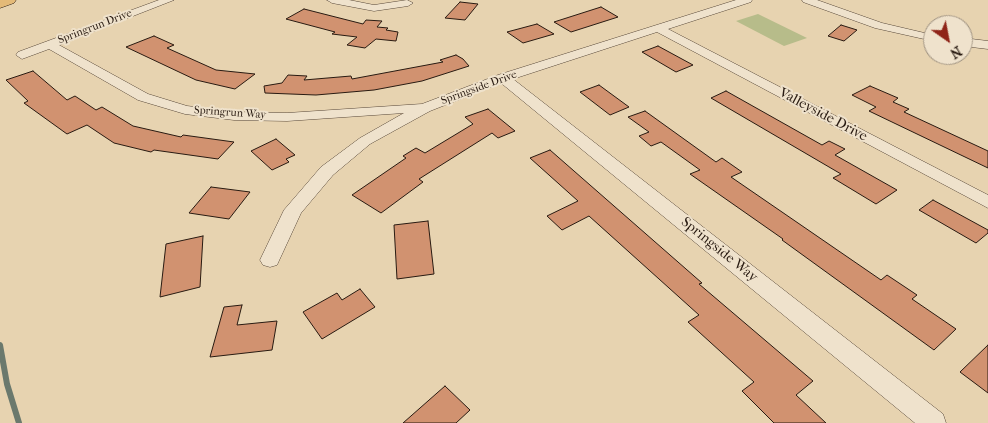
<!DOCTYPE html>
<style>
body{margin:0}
#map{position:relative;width:988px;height:423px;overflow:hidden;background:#e7d3b0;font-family:"IM FELL French Canon",serif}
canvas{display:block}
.north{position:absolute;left:923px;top:15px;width:50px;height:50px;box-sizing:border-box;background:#efe2cc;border:1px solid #9f9281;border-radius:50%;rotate:147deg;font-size:14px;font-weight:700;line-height:20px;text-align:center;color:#281a11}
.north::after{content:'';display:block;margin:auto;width:18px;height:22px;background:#8f2418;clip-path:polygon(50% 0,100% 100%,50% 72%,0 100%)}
</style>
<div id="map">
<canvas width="988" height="423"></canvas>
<div class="north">N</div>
</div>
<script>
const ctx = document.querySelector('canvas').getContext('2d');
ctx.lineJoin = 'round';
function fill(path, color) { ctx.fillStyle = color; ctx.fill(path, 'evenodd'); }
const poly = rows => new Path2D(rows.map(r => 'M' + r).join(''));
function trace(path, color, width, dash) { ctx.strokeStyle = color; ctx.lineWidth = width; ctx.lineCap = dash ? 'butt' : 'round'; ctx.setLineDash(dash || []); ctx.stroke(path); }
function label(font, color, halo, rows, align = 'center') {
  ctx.font = font + ' "IM FELL French Canon",serif'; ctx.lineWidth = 4; ctx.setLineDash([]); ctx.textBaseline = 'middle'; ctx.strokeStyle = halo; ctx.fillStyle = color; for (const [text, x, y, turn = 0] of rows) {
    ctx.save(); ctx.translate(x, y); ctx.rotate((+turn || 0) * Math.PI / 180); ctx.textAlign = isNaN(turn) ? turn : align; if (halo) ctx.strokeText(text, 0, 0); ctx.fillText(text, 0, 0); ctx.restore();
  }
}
fill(poly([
 [758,14,807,38,784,46,736,21]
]), '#b7bc8a');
trace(poly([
 [0,345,7,384,19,423]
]), '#6b796d', 6);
const building = poly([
 [460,2,478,4,465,20,445,18,460,2],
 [601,7,618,17,571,32,554,22,601,7],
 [304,9,363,24,366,20,382,21,377,27,388,28,386,30,398,32,396,41,376,39,365,48,347,45,357,37,332,34,335,32,286,19,304,9],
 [537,24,554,34,523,43,507,32,537,24],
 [841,25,857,30,844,41,828,36,841,25],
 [154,36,174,45,167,48,216,70,255,74,235,89,196,80,126,47,154,36],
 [658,46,693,65,676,72,642,52,658,46],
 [456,55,463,59,469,66,422,81,374,90,316,95,265,93,264,86,282,83,288,75,307,76,304,80,351,76,352,79,443,62,440,60,456,55],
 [33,71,67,100,75,96,96,110,102,107,133,126,181,137,183,135,234,142,218,159,154,150,151,152,114,143,87,125,67,134,24,103,28,101,6,80,33,71],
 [599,85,629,107,610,115,580,92,599,85],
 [870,86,898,98,893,102,909,109,904,112,988,151,988,168,869,111,876,107,852,95,870,86],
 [726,91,822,145,829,141,845,149,835,155,897,190,876,204,833,178,841,174,711,98,726,91],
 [488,109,515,131,498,138,492,133,419,179,423,182,381,213,352,195,406,158,403,156,416,148,425,153,473,124,465,117,488,109],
 [645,111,716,162,722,158,742,172,731,177,881,280,887,275,917,295,912,299,956,329,934,350,782,240,783,239,690,174,700,170,661,142,651,146,639,136,649,132,628,117,645,111],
 [276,139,295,155,286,159,289,162,272,170,251,151,276,139],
 [550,150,702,283,699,284,813,381,796,395,826,423,774,423,742,391,754,382,688,322,699,315,589,216,562,230,547,216,578,201,530,158,550,150],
 [211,187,250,192,229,219,189,213,211,187],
 [933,200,988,230,988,233,976,243,919,210,933,200],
 [428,221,434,274,397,279,394,225,428,221],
 [203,236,200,287,160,297,166,244,203,236],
 [360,289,375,307,322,339,303,312,337,293,342,300,360,289],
 [242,305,237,325,277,321,272,350,210,357,224,307,242,305],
 [988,345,988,393,960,372,988,345],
 [445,386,470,410,456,423,403,423,445,386]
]);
fill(building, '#d19270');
trace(building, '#281a11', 1);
const minor = poly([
 [159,0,174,0,59,45,148,94,187,106,234,112,287,113,422,104,498,75,736,0,752,0,751,2,668,29,988,195,988,208,657,32,513,79,943,414,946,423,915,423,501,83,430,111,370,144,333,175,301,213,277,265,270,267,263,265,260,260,284,210,321,167,360,138,404,113,287,121,234,120,185,114,138,100,49,49,22,59,16,55,18,52,159,0],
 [327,0,349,0,374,5,407,0,413,3,408,6,374,11,332,3,327,0],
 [802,0,817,0,882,23,933,35,933,41,875,28,803,2,802,0],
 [963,38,988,41,988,49,963,46,963,38]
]);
const motorway = poly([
 [0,0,16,0,14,3,0,8,0,0]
]);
trace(minor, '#584839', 1);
trace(motorway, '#281a11', 1);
fill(minor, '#efe2cc');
fill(motorway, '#e4ba78');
label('11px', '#281a11', '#efe2cc', [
 ["Springrun Drive",95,27,-21],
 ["Springside Drive",479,88,-20],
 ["Springrun Way",230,113,4]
]);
label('14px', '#281a11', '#efe2cc', [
 ["Valleyside Drive",823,115,28],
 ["Springside Way",719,250,39]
]);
</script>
